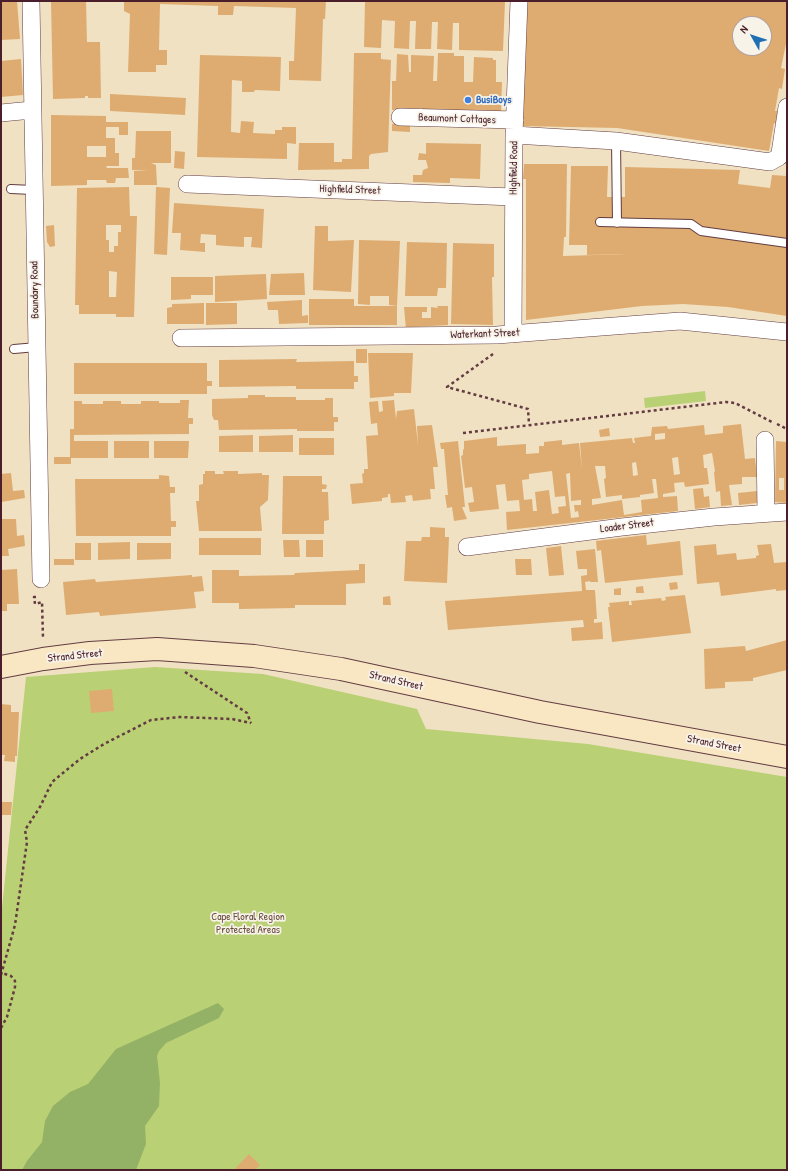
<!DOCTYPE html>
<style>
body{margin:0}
#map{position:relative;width:788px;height:1171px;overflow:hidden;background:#f0e1c3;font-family:"Patrick Hand",sans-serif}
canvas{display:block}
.frame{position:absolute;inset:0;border:2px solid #4a1f2b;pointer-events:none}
.north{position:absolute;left:732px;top:16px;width:40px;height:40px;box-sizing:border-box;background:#f7f3e8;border:1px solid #b29e9c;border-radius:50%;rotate:309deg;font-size:11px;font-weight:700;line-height:16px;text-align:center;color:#4a1f2b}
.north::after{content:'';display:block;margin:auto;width:14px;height:18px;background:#1f6fb2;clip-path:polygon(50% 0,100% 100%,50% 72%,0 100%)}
</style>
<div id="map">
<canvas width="788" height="1171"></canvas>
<div class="frame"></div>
<div class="north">N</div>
</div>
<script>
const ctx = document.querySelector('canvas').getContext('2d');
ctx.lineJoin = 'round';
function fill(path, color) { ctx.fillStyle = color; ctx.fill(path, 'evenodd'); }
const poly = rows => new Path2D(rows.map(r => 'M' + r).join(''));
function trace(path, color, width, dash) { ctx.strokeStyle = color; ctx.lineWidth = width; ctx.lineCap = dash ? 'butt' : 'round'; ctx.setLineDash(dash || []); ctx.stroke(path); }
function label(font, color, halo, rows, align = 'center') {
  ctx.font = font + ' "Patrick Hand",sans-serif'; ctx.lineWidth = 3.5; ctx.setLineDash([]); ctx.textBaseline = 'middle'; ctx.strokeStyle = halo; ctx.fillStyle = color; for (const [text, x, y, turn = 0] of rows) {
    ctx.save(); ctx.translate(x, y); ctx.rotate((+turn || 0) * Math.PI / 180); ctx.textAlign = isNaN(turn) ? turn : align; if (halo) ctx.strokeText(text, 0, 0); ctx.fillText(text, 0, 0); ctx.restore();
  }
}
fill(poly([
 [705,391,706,401,645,408,644,398],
 [155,667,263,674,417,709,426,729,588,744,787,777,787,1170,1,1170,1,917,26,677]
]), '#bad074');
fill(poly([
 [218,1003,224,1009,219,1018,166,1043,159,1051,157,1056,160,1083,159,1106,145,1126,146,1144,136,1170,22,1170,27,1161,42,1142,45,1121,53,1106,70,1092,88,1084,116,1049]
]), '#93b266');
fill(poly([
 [1,1,17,1,20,39,1,40],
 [51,1,86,1,87,42,100,42,101,98,88,98,88,96,85,96,85,98,53,99],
 [124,1,326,1,325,19,323,19,321,81,289,80,289,61,294,61,296,8,234,6,233,15,218,15,218,6,160,4,159,50,167,50,167,65,156,65,156,72,128,72,130,14,124,11],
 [365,1,505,1,503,51,459,50,459,23,453,23,452,50,437,49,438,22,432,22,431,49,415,49,416,21,410,21,409,49,394,48,395,21,382,20,381,48,364,47],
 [524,1,787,1,787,39,781,68,785,69,782,89,779,88,775,111,778,111,777,123,774,123,769,151,617,128,522,126],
 [740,24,764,24,764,48,740,48],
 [354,53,381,53,381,59,391,60,388,152,371,154,369,156,369,169,298,170,299,143,334,143,334,162,342,162,342,159,352,159],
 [438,53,454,53,454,56,464,56,464,82,473,82,474,57,493,58,493,60,496,60,496,82,502,82,501,112,422,111,422,108,392,110,392,81,396,81,397,54,408,55,409,72,411,72,411,55,434,56,433,81,437,81],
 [200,55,281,57,280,91,255,90,254,92,242,92,242,81,232,80,231,132,240,133,241,121,254,122,253,133,275,134,275,130,282,130,282,127,296,127,296,144,287,143,287,159,197,157],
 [21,59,23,95,1,97,1,61],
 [110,94,186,98,185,115,110,111],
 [51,115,106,116,106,122,128,122,128,135,119,135,119,127,106,127,106,138,115,138,115,153,119,153,119,166,106,166,107,168,128,168,129,178,116,178,115,183,107,183,106,180,87,180,87,185,51,186],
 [87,146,106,146,106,157,87,157],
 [392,124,410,124,410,132,392,131],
 [136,131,171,131,171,163,151,163,156,165,157,185,134,185,134,171,148,171,132,170,132,158,135,158],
 [426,143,481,144,480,179,450,178,450,183,413,182,413,175,422,175,423,170,428,168,426,160,418,160,419,153,426,154],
 [175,151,185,152,184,169,174,168],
 [524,164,567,164,566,237,564,237,563,256,628,254,587,255,587,245,569,245,571,166,608,166,607,197,625,197,625,167,740,170,738,184,770,188,772,175,787,176,787,316,728,307,683,304,642,306,526,320,526,179,523,179],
 [129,187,130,216,137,216,134,317,116,317,116,314,79,314,79,305,75,305,77,188],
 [106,225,121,225,121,232,118,232,118,246,114,246,114,252,109,252,109,240,106,240],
 [109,271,117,272,116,297,109,297],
 [156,187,170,188,167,255,154,254],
 [174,203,264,209,262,248,251,247,252,237,244,237,244,247,226,246,216,245,216,235,201,234,200,243,205,243,205,252,180,250,181,233,172,233],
 [54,225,55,246,50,247,47,242,46,226],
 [315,226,328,226,328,241,354,240,351,292,313,290],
 [359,240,400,241,397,306,389,305,389,296,370,296,370,305,358,304],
 [407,242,447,243,446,288,438,288,437,296,405,296],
 [453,243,494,244,494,277,492,277,493,325,451,324],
 [304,273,305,295,269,295,271,274],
 [266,274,267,299,215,302,215,276],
 [171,277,213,277,213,295,191,295,191,299,171,300],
 [309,299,354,299,354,306,397,306,397,325,309,325],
 [302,300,302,316,308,315,308,323,279,324,278,310,268,310,267,302],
 [204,303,204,324,167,324,167,308,172,307,172,304],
 [206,303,237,303,237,324,206,325],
 [437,306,448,306,448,325,412,327,412,331,406,330,404,307,427,307,427,312,422,312,422,318,431,318,431,307,438,308],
 [356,349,367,349,367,363,356,363],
 [368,353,413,353,411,393,394,393,394,396,370,398],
 [297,359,296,362,354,361,354,376,358,376,358,382,354,382,354,389,296,389,296,386,219,387,219,360],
 [74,363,207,363,207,381,212,381,212,386,207,386,207,394,74,394],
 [248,395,265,395,265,397,296,397,296,400,325,400,325,398,333,398,333,417,338,417,338,422,334,422,334,431,297,431,297,429,219,430,218,420,214,420,212,415,212,399,248,398],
 [180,400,189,400,188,418,193,418,193,424,189,424,189,434,74,435,74,441,108,441,108,458,71,458,71,464,54,464,54,457,70,457,70,429,74,429,74,401,82,401,82,404,103,404,103,401,121,401,121,404,141,404,141,401,159,401,159,403,180,403],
 [394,400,396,419,397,411,414,409,418,445,417,426,432,425,438,467,433,467,435,489,430,489,431,499,413,501,412,495,405,496,406,502,391,503,390,494,388,494,388,497,382,498,382,501,352,504,350,484,363,483,362,474,364,473,364,469,368,469,366,436,378,435,377,423,371,424,369,402,378,401,379,412,383,411,382,401],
 [741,424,745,459,755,458,757,477,742,477,742,484,729,485,732,505,721,506,720,491,716,492,714,472,715,471,712,453,703,455,704,468,707,468,709,484,685,487,684,482,674,483,675,492,663,494,663,497,677,496,678,511,507,530,506,512,520,511,519,500,507,501,505,484,496,485,499,509,470,512,468,503,474,502,472,487,465,488,461,456,463,455,463,450,464,449,464,441,497,437,497,446,526,444,526,454,539,453,539,446,544,446,544,442,562,440,562,445,579,443,582,469,580,443,632,438,633,443,635,443,634,438,651,436,652,427,667,426,668,429,704,425,705,435,723,433,723,426],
 [665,433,665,439,655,440,655,434],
 [678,457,680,474,674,475,672,458],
 [636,462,638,475,633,476,632,463],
 [595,466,605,466,606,478,604,479,606,497,622,495,622,499,640,497,640,495,654,493,652,479,656,479,658,498,641,500,642,512,624,515,622,500,592,505,592,499,601,498],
 [552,471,555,497,565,496,566,506,558,507,559,513,552,514,549,490,535,492,537,511,533,511,532,499,524,500,522,480,529,479,529,474],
 [570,473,571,501,581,500,581,505,574,505,575,512,578,511,579,517,571,518,566,474],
 [609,428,610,436,600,437,599,430],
 [253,435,253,452,219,452,219,436],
 [293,435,293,452,259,452,259,436],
 [299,438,334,438,334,455,299,455],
 [114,441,149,441,149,458,114,458],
 [154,441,189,441,188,458,154,458],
 [458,441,465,507,462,507,467,519,454,521,452,507,447,508,445,495,448,495,444,449,441,449,440,443],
 [776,441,787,442,787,503,775,502],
 [779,478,784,478,784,490,779,490],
 [205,471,215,471,215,474,224,474,223,471,238,471,238,474,262,473,262,475,269,475,268,500,260,507,262,531,199,531,196,501,199,501,199,485,203,484,203,474,205,474],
 [11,473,13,491,24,490,25,498,1,502,1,474],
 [159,475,169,476,170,487,175,487,175,493,170,493,171,521,176,521,176,527,171,527,171,536,76,536,75,479,159,479],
 [283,476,322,476,322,484,327,485,326,489,322,489,322,492,328,492,329,520,324,521,324,534,282,534],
 [703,488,704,497,709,496,710,507,695,509,693,489],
 [757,491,757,503,739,505,738,493],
 [1,519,16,519,17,536,24,535,25,546,8,549,9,556,1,556],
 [430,527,445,528,445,537,449,537,447,583,404,581,406,541,421,541,422,537,430,537],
 [646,535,647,545,680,541,683,575,605,583,601,550,597,551,596,541],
 [199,538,261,538,261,555,199,555],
 [283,540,299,540,300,557,284,557],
 [306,540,323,540,323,557,306,557],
 [130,542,130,559,98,560,98,543],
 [75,543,91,543,91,560,75,560],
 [137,543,171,543,171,559,137,560],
 [716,544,717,555,736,553,737,560,756,558,756,556,759,555,757,545,771,544,774,563,787,562,787,590,776,591,776,589,721,596,719,582,697,584,694,546],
 [561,546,564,575,549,576,546,548],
 [595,549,598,582,590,582,590,581,585,582,586,590,595,590,597,619,594,619,594,623,602,622,603,639,572,641,571,628,584,627,583,620,448,630,445,601,582,591,581,576,587,575,587,569,578,569,576,551],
 [54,559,74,559,74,565,54,565],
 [515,559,531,559,532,575,516,575],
 [359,564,365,564,365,583,346,584,346,605,295,605,295,608,239,609,239,603,212,603,212,570,239,570,239,576,294,575,295,573,359,570],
 [17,569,19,604,7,604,7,611,1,611,1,570],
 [192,575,192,577,202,576,204,591,194,592,196,608,100,616,99,612,66,615,63,582,95,579,96,582],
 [677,582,678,589,670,590,669,583],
 [643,586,644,593,636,593,636,587],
 [621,588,621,595,614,595,614,589],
 [685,595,691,633,612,642,608,607,610,607,609,603,629,601,629,605,632,605,631,601,661,598,662,601,666,600,665,597],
 [390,596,391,605,383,605,383,597],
 [787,640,787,670,753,678,753,681,725,682,725,688,705,689,704,649,745,646,746,651],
 [112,689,114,711,91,713,89,691],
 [1,704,11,705,11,712,19,712,17,756,15,756,15,762,4,761,5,755,1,755],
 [1,802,12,802,11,815,1,815],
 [249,1154,260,1165,255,1170,234,1170]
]), '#deac70');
const lane = poly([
 [616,141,617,223],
 [11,189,33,190],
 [600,222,691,224,701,231,787,243],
 [14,349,37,347]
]);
const street = poly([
 [31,1,41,579],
 [1,113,32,110],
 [400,117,515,120],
 [514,135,616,141,770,162,779,157,780,153,787,107],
 [187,184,513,197],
 [513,334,514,135,519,1],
 [181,338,497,335,680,321,787,332],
 [765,440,766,512],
 [467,547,622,527,714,517,787,512]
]);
const secondary = poly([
 [1,667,43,659,90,653,157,649,254,656,341,669,540,712,787,757]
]);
trace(lane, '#633c42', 10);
trace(street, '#633c42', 18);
trace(secondary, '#633c42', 24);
trace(poly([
 [493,354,447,387,528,409,529,424],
 [777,424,787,429],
 [463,433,726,402,735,403,772,422],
 [36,597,34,597,35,604,42,602,43,638],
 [185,672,247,713,251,723],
 [1,975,15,925,27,842,25,830,40,807,52,782,80,759,104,744,151,720,180,717,232,719,251,723],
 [1,1028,7,1017,15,987,15,981,11,976,2,973]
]), '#633c42', 2.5, [3, 3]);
trace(lane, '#fff', 8);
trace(street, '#fff', 17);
trace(secondary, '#f9e7c3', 22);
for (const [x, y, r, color] of [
 [468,100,4,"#3f7fe0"]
]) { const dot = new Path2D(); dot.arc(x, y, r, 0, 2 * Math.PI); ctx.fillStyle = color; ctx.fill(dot); trace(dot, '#f7f3e8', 1.5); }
label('bold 11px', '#366cbe', '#f7f3e8', [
 ["BusiBoys",476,100]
], 'left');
label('11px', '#4a1f2b', '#f7f3e8', [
 ["Beaumont Cottages",457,119,2],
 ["Highfield Road",514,168,-89],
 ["Highfield Street",350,190,2],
 ["Boundary Road",35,290,-91],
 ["Waterkant Street",485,334,-2],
 ["Loader Street",627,526,-7],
 ["Strand Street",75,656,-6],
 ["Strand Street",396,681,13],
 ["Strand Street",714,744,11]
]);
label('11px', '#664b3d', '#f7f3e8', [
 ["Cape Floral Region",248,917],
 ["Protected Areas",248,930]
]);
</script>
